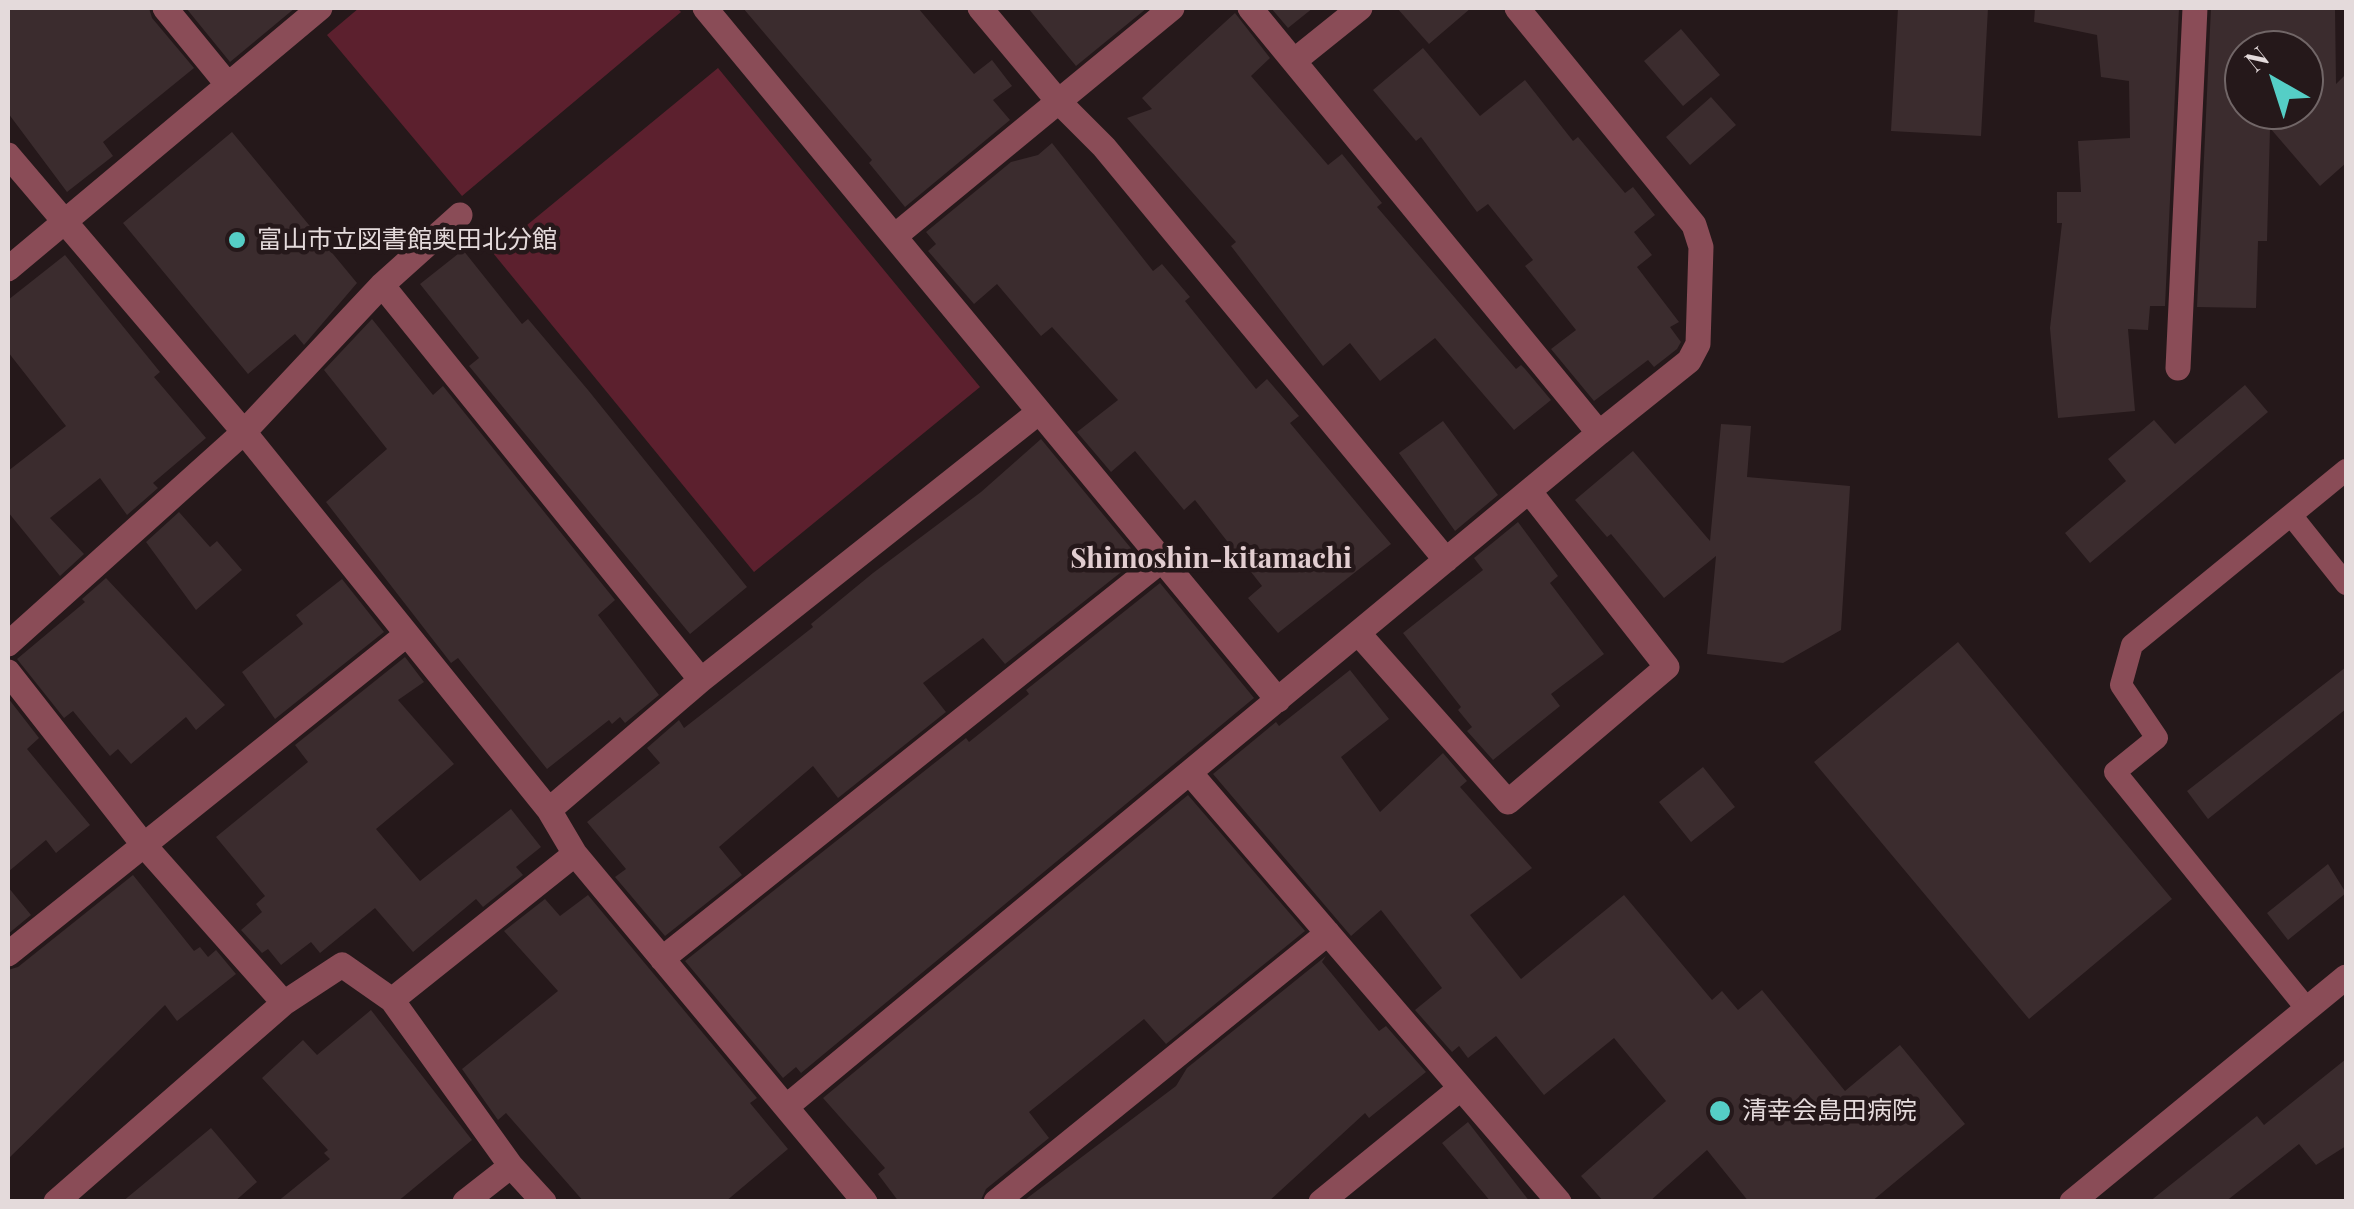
<!DOCTYPE html>
<meta charset="utf-8">
<style>
body{margin:0}
#map{position:relative;width:2354px;height:1209px;overflow:hidden;background:#25181a;font-family:"Playfair Display",serif}
canvas{display:block}
.frame{position:absolute;inset:0;border:10px solid #e4dadb;pointer-events:none}
.north{position:absolute;left:2224px;top:30px;width:100px;height:100px;box-sizing:border-box;background:#25181a;border:2px solid #716667;border-radius:50%;rotate:321deg;font-size:28px;font-weight:700;line-height:40px;text-align:center;color:#e4dadb}
.north::after{content:'';display:block;margin:auto;width:35px;height:45px;background:#55cec6;clip-path:polygon(50% 0,100% 100%,50% 72%,0 100%)}
</style>
<div id="map">
<canvas width="2354" height="1209"></canvas>
<div class="frame"></div>
<div class="north">N</div>
</div>
<script>
const ctx = document.querySelector('canvas').getContext('2d');
ctx.lineJoin = 'round';
function fill(path, color) { ctx.fillStyle = color; ctx.fill(path, 'evenodd'); }
const poly = rows => new Path2D(rows.map(r => 'M' + r).join(''));
function trace(path, color, width, dash) { ctx.strokeStyle = color; ctx.lineWidth = width; ctx.lineCap = dash ? 'butt' : 'round'; ctx.setLineDash(dash || []); ctx.stroke(path); }
function label(font, color, halo, rows, align = 'center') {
  ctx.font = font + ' "Playfair Display","Noto Sans JP",serif'; ctx.lineWidth = 9; ctx.setLineDash([]); ctx.textBaseline = 'middle'; ctx.strokeStyle = halo; ctx.fillStyle = color; for (const [text, x, y, turn = 0] of rows) {
    ctx.save(); ctx.translate(x, y); ctx.rotate((+turn || 0) * Math.PI / 180); ctx.textAlign = isNaN(turn) ? turn : align; if (halo) ctx.strokeText(text, 0, 0); ctx.fillText(text, 0, 0); ctx.restore();
  }
}
fill(poly([
 [359,8,677,8,681,12,462,196,327,35],
 [718,68,980,387,754,572,493,253]
]), '#5c202e');
fill(poly([
 [8,8,149,8,152,18,194,68,103,142,113,156,67,192,8,113],
 [186,8,295,8,230,62],
 [743,8,918,8,974,74,992,60,1012,86,993,100,1010,120,905,207,869,163,872,160],
 [1028,8,1147,8,1076,66],
 [1271,8,1313,8,1288,28],
 [1397,8,1471,8,1429,44],
 [1898,8,1988,8,1981,136,1891,131],
 [2035,8,2179,8,2165,306,2150,306,2148,330,2128,329,2135,411,2058,418,2050,328,2062,223,2057,223,2057,192,2081,192,2078,141,2130,138,2129,81,2101,77,2097,35,2034,22],
 [2211,8,2335,8,2336,84,2346,74,2346,163,2320,186,2270,128,2267,241,2258,241,2256,308,2197,307],
 [2244,50,2304,50,2304,110,2244,110],
 [1235,13,1270,58,1251,76,1328,165,1342,154,1382,203,1377,207,1516,369,1521,365,1525,369,1551,400,1514,430,1435,338,1380,381,1350,343,1323,366,1231,246,1236,242,1127,118,1152,109,1142,98],
 [1681,29,1720,75,1683,106,1644,61],
 [1423,48,1480,116,1525,80,1573,141,1578,137,1625,193,1633,187,1655,215,1634,232,1652,255,1637,267,1679,322,1670,327,1681,342,1677,349,1654,367,1648,360,1594,401,1551,349,1576,330,1525,266,1533,260,1488,204,1477,212,1421,137,1416,141,1373,90],
 [1711,97,1736,125,1690,165,1666,137],
 [232,132,357,283,304,345,295,334,248,374,123,223],
 [1052,143,1153,271,1162,264,1190,297,1185,301,1256,389,1267,379,1299,416,1290,423,1391,544,1278,633,1248,598,1262,586,1195,500,1184,510,1135,451,1111,472,1077,432,1118,400,1052,327,1041,336,997,284,974,304,928,251,936,244,926,232,1011,162,1038,155],
 [463,250,522,324,528,319,588,390,747,587,690,634,469,366,479,358,420,284],
 [65,255,160,372,154,377,206,438,153,483,158,488,127,515,100,478,50,518,84,554,60,576,8,512,8,471,66,426,8,352,8,300],
 [372,319,433,395,443,386,615,600,598,615,659,695,625,723,620,717,612,724,609,720,547,769,458,658,451,663,326,502,387,449,324,370],
 [2245,385,2268,412,2090,563,2065,533,2126,481,2108,459,2154,420,2175,444],
 [1443,421,1498,495,1455,531,1399,453],
 [1721,424,1751,426,1747,477,1850,486,1841,630,1783,663,1707,654,1716,556,1664,598,1611,534,1607,537,1575,500,1633,451,1710,541],
 [1041,439,1139,558,1005,664,983,638,923,683,946,712,838,798,813,766,719,847,742,875,665,936,615,877,626,869,587,822,660,763,647,748,679,720,684,728,715,704,813,627,811,624,873,573,981,492],
 [179,512,210,547,217,541,242,570,196,610,146,542],
 [1518,522,1558,576,1550,583,1604,654,1551,694,1560,706,1493,760,1467,731,1472,727,1458,710,1461,707,1403,633,1483,570,1474,558],
 [106,578,225,705,196,730,186,717,131,764,118,749,110,756,73,711,64,718,17,659,85,602,82,599],
 [342,579,384,632,275,719,242,672,303,624,296,615],
 [1160,583,1254,698,801,1073,796,1067,783,1078,685,961,966,738,969,742,1029,694,1026,690],
 [1958,642,2172,899,2029,1019,1814,762],
 [405,657,424,682,398,700,454,764,376,829,420,881,511,809,541,847,516,867,523,875,483,907,476,899,413,952,375,908,320,953,311,942,281,965,268,949,262,953,241,930,262,912,256,904,265,896,216,837,308,762,295,745],
 [2346,667,2346,709,2208,819,2187,791],
 [1350,670,1389,719,1341,757,1380,812,1443,753,1467,781,1460,787,1532,868,1470,915,1521,979,1624,895,1712,1000,1722,991,1738,1010,1762,990,1845,1091,1900,1045,1965,1124,1871,1202,1749,1202,1707,1150,1649,1202,1604,1202,1581,1176,1666,1101,1614,1038,1544,1095,1496,1036,1468,1058,1459,1046,1452,1052,1415,1010,1442,988,1381,910,1351,936,1213,774,1276,722,1279,726],
 [8,698,39,738,27,749,90,825,56,853,46,840,8,872],
 [1703,767,1735,807,1691,842,1659,802],
 [1188,795,1305,931,1166,1044,1144,1019,1029,1112,1049,1138,986,1189,980,1202,899,1202,878,1174,885,1168,823,1098],
 [2328,864,2346,893,2288,940,2267,913],
 [133,875,194,951,200,947,208,957,216,950,236,974,177,1021,165,1005,8,1159,8,970,18,967],
 [8,887,31,915,8,934],
 [588,895,757,1098,750,1103,788,1149,725,1202,584,1202,506,1113,498,1120,462,1069,558,991,504,931,545,899,560,916],
 [1326,956,1322,962,1379,1031,1386,1026,1426,1072,1369,1118,1365,1113,1268,1202,1022,1202,1176,1086,1187,1068],
 [371,1010,472,1140,397,1202,277,1202,330,1159,324,1153,328,1150,262,1078,303,1040,317,1055],
 [2346,1059,2346,1146,2316,1165,2299,1144,2225,1202,2149,1202,2257,1116,2264,1125],
 [1468,1122,1530,1202,1491,1202,1442,1143],
 [211,1128,257,1182,234,1202,122,1202]
]), '#3b2c2e');
trace(poly([
 [2346,470,2291,515,2346,584],
 [2291,515,2132,645,2121,685,2157,738,2115,772,2307,1009]
]), '#8a4c57', 22);
trace(poly([
 [165,8,228,85],
 [705,8,1278,700],
 [980,8,1058,101,1104,147,1446,560],
 [1517,8,1694,225,1701,247,1698,344,1689,361,1599,433],
 [1294,61,1360,8],
 [8,155,244,432,549,810,575,854,865,1202],
 [895,236,1172,8],
 [8,269,320,8],
 [382,285,701,680],
 [2178,368,2195,8],
 [1358,633,1508,802,1667,667,1529,491],
 [8,644,244,432,382,285,460,215],
 [8,672,143,844,284,1003],
 [1190,773,1559,1202],
 [549,810,701,680,1039,412],
 [8,954,406,635],
 [662,959,1162,560],
 [392,1000,575,854],
 [786,1107,1599,433,1250,8],
 [56,1202,284,1003,342,965,392,1000,511,1166,544,1202],
 [465,1202,511,1166],
 [996,1202,1328,933],
 [1321,1202,1461,1088],
 [2072,1202,2346,977]
]), '#8a4c57', 25);
for (const [x, y, r, color] of [
 [237,240,10,"#55cec6"],
 [1720,1111,12,"#55cec6"]
]) { const dot = new Path2D(); dot.arc(x, y, r, 0, 2 * Math.PI); ctx.fillStyle = color; ctx.fill(dot); trace(dot, '#25181a', 4); }
label('25px', '#e4dadb', '#25181a', [
 ["富山市立図書館奥田北分館",257,240],
 ["清幸会島田病院",1742,1111]
], 'left');
label('bold 28px', '#e2ced1', '#25181a', [
 ["Shimoshin-kitamachi",1211,559]
]);
</script>
